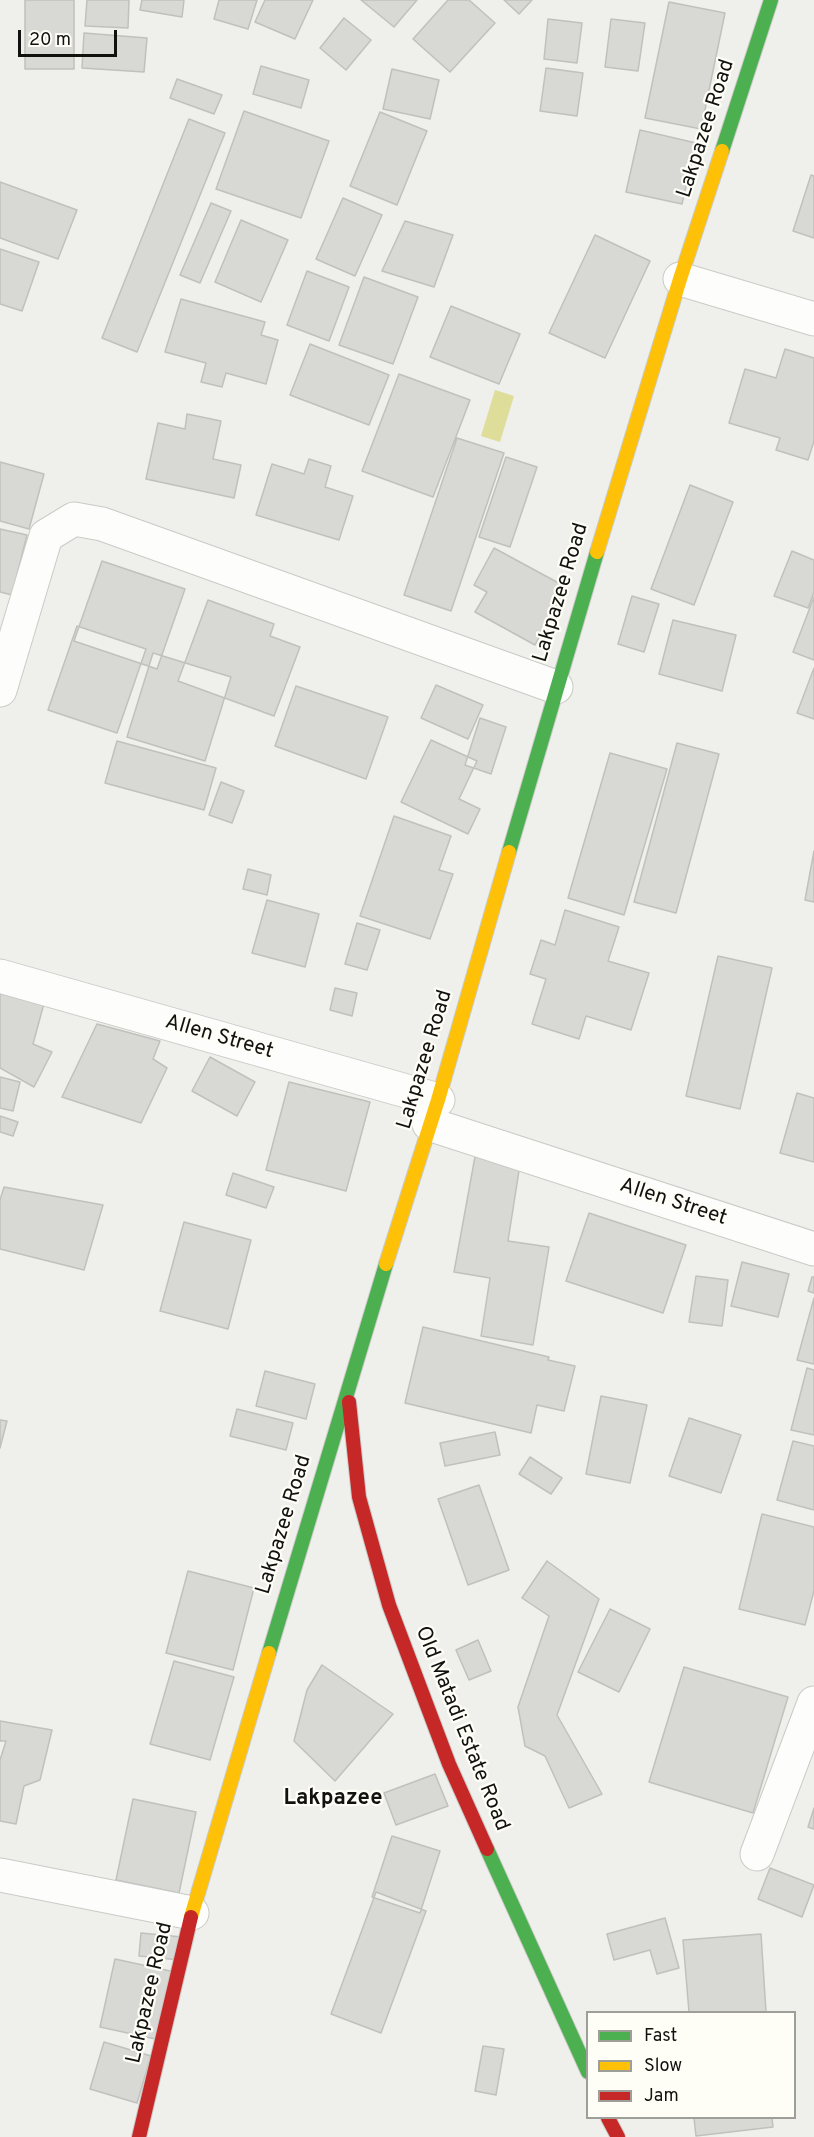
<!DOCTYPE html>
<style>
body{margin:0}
#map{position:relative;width:814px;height:2137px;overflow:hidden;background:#efefeb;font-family:Overpass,sans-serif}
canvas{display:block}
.legend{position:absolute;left:586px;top:2011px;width:210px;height:108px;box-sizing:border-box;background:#fefef7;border:2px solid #9f9f9a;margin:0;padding:8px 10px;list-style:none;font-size:18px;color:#11110f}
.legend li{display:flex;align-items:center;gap:12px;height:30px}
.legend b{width:30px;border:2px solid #9f9f9a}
.scale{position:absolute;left:18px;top:30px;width:99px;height:27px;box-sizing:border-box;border:3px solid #11110f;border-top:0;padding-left:8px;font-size:18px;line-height:21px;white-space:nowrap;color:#11110f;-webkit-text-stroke:4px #fefef7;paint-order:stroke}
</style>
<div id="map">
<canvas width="814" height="2137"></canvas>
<ul class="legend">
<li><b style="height:8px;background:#4caf50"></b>Fast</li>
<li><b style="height:8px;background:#ffc107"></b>Slow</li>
<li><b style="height:8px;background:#c62828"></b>Jam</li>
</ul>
<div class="scale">20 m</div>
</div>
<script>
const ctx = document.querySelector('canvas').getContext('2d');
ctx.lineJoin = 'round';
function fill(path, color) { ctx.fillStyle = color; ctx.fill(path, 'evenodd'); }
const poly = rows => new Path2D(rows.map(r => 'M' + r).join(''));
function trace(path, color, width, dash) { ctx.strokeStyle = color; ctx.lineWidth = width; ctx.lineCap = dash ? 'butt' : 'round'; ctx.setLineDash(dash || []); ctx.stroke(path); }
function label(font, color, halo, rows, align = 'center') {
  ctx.font = font + ' Overpass,sans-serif'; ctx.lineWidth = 4.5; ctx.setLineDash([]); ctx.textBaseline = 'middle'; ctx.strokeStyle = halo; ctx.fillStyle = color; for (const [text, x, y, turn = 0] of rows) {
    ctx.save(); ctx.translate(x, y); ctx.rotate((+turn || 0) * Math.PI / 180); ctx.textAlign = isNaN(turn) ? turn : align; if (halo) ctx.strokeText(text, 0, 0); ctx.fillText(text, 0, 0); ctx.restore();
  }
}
fill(poly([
 [495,390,514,396,500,442,481,436]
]), '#dedd9a');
const building = poly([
 [25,0,74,0,74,69,25,69,25,0],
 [87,0,129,0,128,28,85,26,87,0],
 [142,0,184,0,182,17,140,10,142,0],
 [219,0,257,0,248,29,214,19,219,0],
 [265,0,313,0,295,39,255,22,265,0],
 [361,0,417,0,394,27,361,0],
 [448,0,469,0,495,23,450,72,413,39,448,0],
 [504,0,532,0,519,14,504,0],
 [669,2,725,13,701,129,645,118,669,2],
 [344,18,371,40,346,70,320,48,344,18],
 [548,19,582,23,577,63,544,59,548,19],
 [611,19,645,23,638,71,605,67,611,19],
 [84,33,147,38,144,72,82,68,84,33],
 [261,66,309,80,301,108,253,94,261,66],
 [546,68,583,73,577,116,540,111,546,68],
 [392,69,439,80,430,119,383,109,392,69],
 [177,79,222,95,214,114,170,98,177,79],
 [244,111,329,141,301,218,216,189,244,111],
 [380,112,427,131,397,205,350,186,380,112],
 [189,119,225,133,137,352,102,338,189,119],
 [640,130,696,143,682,204,626,192,640,130],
 [811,175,814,176,814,238,793,231,811,175],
 [0,182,77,210,58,259,0,238,0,182],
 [343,198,382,215,355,276,316,259,343,198],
 [211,203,231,211,200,283,180,275,211,203],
 [241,220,288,240,261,302,215,282,241,220],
 [405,221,453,235,434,287,382,271,405,221],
 [595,235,650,261,605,358,549,333,595,235],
 [0,249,39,262,22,311,0,304,0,249],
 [307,271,349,287,329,341,287,325,307,271],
 [364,277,418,297,393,364,339,345,364,277],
 [181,299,265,322,261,335,278,340,266,384,226,373,222,387,201,382,206,363,165,352,181,299],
 [451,306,520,334,499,384,430,357,451,306],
 [310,344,389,375,369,425,290,395,310,344],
 [785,349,814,358,814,441,808,460,776,450,780,438,729,423,745,369,776,378,785,349],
 [399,374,470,400,433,497,362,471,399,374],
 [187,414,221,421,213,459,241,465,234,498,146,479,158,423,185,429,187,414],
 [457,438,504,453,451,611,404,595,457,438],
 [506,457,537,467,510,547,479,537,506,457],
 [309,459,331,466,325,487,353,496,339,540,256,515,272,464,304,474,309,459],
 [0,462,44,474,29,529,0,521,0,462],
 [690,485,733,502,694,605,651,589,690,485],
 [0,529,27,535,12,595,0,592,0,529],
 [494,548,566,587,535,645,475,612,487,592,474,585,494,548],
 [792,551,814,560,814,592,808,608,774,596,792,551],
 [102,561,185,589,157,669,74,641,102,561],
 [632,596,659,604,644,652,618,644,632,596],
 [814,597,814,660,793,652,814,597],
 [208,600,274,624,270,636,300,647,274,716,178,681,208,600],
 [673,620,736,635,722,691,659,674,673,620],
 [77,626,146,649,117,733,48,710,77,626],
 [153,653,231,677,205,761,127,737,153,653],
 [814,668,814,719,797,713,814,668],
 [436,685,483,705,468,739,421,718,436,685],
 [296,686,388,717,366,779,275,746,296,686],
 [480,718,506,727,491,774,465,765,480,718],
 [431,740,477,761,459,799,480,809,468,834,401,802,431,740],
 [117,741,216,768,204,810,105,783,117,741],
 [677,743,719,754,676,913,634,902,677,743],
 [610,753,667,769,624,915,568,898,610,753],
 [221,782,244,791,232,823,209,815,221,782],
 [394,816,451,836,439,870,453,874,430,939,360,916,394,816],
 [814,851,814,902,805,900,814,851],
 [248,869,271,875,267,895,243,889,248,869],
 [267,900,319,914,305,967,252,953,267,900],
 [565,910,619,927,608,961,649,973,631,1030,586,1016,579,1039,532,1024,546,979,530,974,541,940,555,945,565,910],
 [357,923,380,930,367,970,345,964,357,923],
 [718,956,772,968,740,1109,686,1096,718,956],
 [0,987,46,996,33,1044,52,1052,34,1087,0,1068,0,987],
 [335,988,357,993,352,1016,330,1010,335,988],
 [97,1024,160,1041,153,1059,167,1068,141,1123,62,1097,97,1024],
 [210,1057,255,1082,237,1116,192,1091,210,1057],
 [0,1077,20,1082,13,1111,0,1108,0,1077],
 [289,1082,370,1102,346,1191,266,1170,289,1082],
 [797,1093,814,1098,814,1162,780,1153,797,1093],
 [0,1116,18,1122,13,1136,0,1132,0,1116],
 [476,1151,521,1158,508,1241,549,1247,533,1345,481,1336,490,1278,454,1272,476,1151],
 [233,1173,274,1187,266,1208,226,1195,233,1173],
 [4,1187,103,1205,84,1270,0,1249,0,1200,4,1187],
 [589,1213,686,1245,663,1313,566,1281,589,1213],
 [184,1222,251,1240,228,1329,160,1311,184,1222],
 [742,1262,789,1274,778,1317,731,1306,742,1262],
 [696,1276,728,1280,722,1326,689,1322,696,1276],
 [812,1277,814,1277,814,1293,808,1291,812,1277],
 [814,1298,814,1364,797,1360,814,1298],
 [423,1327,549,1357,548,1360,575,1366,564,1411,537,1405,531,1433,405,1403,423,1327],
 [807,1368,814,1370,814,1435,791,1430,807,1368],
 [265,1371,315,1384,306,1419,256,1406,265,1371],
 [601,1396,647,1405,630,1483,586,1474,601,1396],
 [237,1409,293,1423,286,1450,230,1436,237,1409],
 [689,1418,741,1435,721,1493,669,1476,689,1418],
 [0,1420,7,1421,0,1448,0,1420],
 [495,1432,500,1455,445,1466,440,1443,495,1432],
 [793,1441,814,1446,814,1510,777,1500,793,1441],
 [530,1457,562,1478,551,1494,519,1474,530,1457],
 [479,1485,509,1570,468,1585,438,1499,479,1485],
 [762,1514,814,1527,814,1591,805,1625,739,1609,762,1514],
 [547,1561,599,1599,557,1715,602,1794,569,1808,545,1756,525,1746,518,1707,549,1616,522,1598,547,1561],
 [188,1571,254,1588,233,1670,166,1653,188,1571],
 [610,1609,650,1629,619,1692,578,1672,610,1609],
 [478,1640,491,1671,469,1680,456,1650,478,1640],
 [174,1661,234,1677,210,1760,150,1744,174,1661],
 [322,1665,393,1714,335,1781,294,1741,307,1690,322,1665],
 [684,1667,788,1697,753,1813,649,1782,684,1667],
 [0,1721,52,1730,40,1780,24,1786,16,1824,0,1821,0,1760,6,1741,0,1741,0,1721],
 [435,1774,448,1806,396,1825,384,1793,435,1774],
 [133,1799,196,1812,179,1893,116,1880,133,1799],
 [814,1808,814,1829,808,1827,814,1808],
 [392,1836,440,1851,420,1913,372,1897,392,1836],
 [770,1868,814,1885,802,1917,758,1899,770,1868],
 [376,1892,426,1911,381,2033,331,2014,376,1892],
 [665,1918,679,1968,657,1974,650,1950,614,1960,607,1934,665,1918],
 [141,1933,182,1937,180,1960,139,1956,141,1933],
 [761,1934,766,2012,689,2012,683,1940,761,1934],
 [115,1959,175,1972,160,2040,100,2027,115,1959],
 [104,2042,151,2056,137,2103,90,2089,104,2042],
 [483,2046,504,2049,496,2095,475,2091,483,2046],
 [694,2118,772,2118,773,2127,696,2136,694,2118]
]);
fill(building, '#d8d8d5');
trace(building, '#c0c0bd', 1.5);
const street = poly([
 [680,279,814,319],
 [0,690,46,536,74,519,102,524,556,687],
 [0,976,438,1100],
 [429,1124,814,1249],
 [757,1854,814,1703],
 [0,1875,192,1913]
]);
const fast = poly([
 [722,151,771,0],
 [509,852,597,552],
 [269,1653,386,1264],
 [487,1849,588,2072]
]);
const slow = poly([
 [597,552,680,279,722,151],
 [386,1264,438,1100,509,852],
 [191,1917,269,1653]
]);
const jam = poly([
 [349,1402,359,1497,389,1605,449,1764,487,1849],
 [608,2118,618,2137],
 [139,2137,191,1917]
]);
trace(street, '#cacac7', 35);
trace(fast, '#cacac7', 16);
trace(slow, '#cacac7', 16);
trace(jam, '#cacac7', 16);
trace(street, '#fdfdfc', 33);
trace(fast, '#4caf50', 14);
trace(slow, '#ffc107', 14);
trace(jam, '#c62828', 14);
label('21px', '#11110f', '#fefef7', [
 ["Lakpazee Road",707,129,-72],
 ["Lakpazee Road",562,593,-73],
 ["Allen Street",219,1038,16],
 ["Lakpazee Road",426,1060,-73],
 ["Allen Street",673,1203,18],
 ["Lakpazee Road",285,1525,-73],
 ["Old Matadi Estate Road",461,1729,68],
 ["Lakpazee Road",151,1993,-77]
]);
label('bold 22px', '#11110f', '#fefef7', [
 ["Lakpazee",333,1800]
]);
</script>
